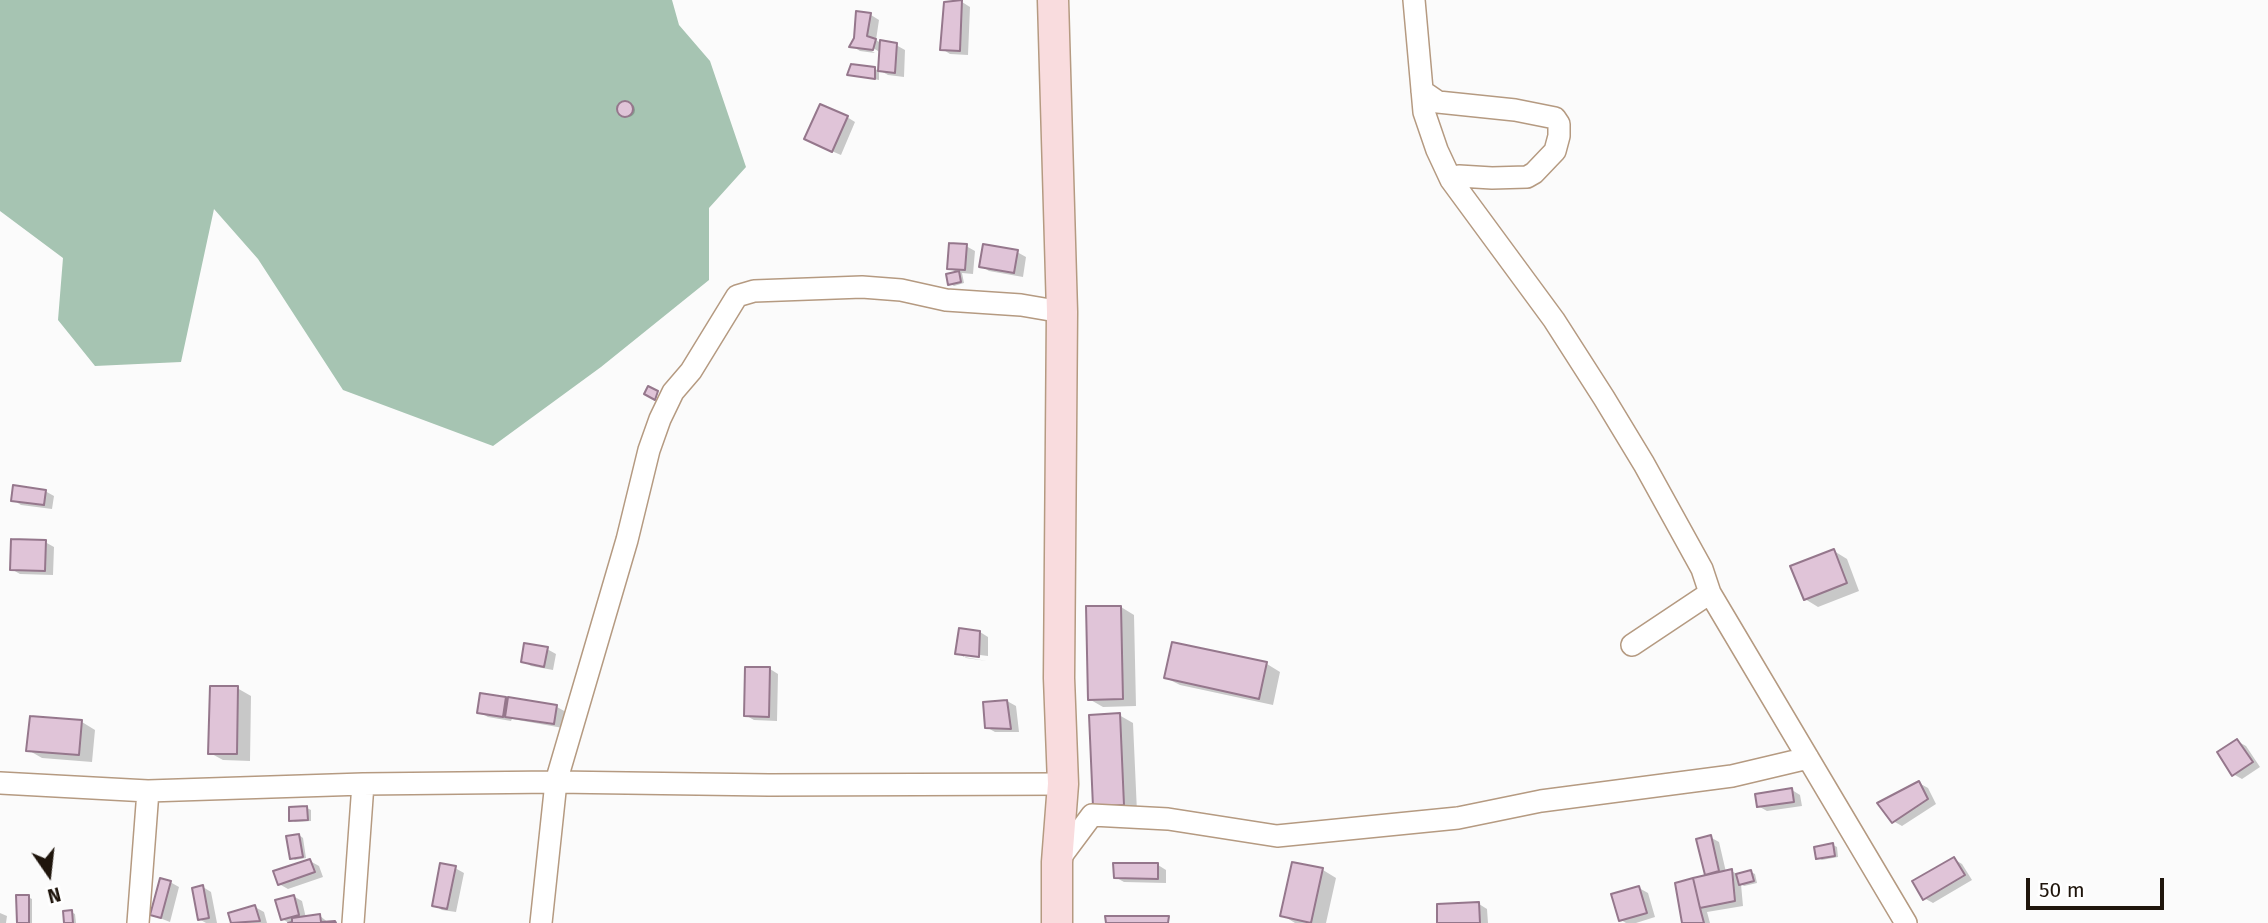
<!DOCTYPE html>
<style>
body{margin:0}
#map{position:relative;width:2268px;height:923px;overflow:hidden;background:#fbfbfb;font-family:"Fira Sans",sans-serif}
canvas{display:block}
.north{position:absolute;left:14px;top:839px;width:70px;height:70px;-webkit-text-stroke:5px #fff;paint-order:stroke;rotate:166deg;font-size:19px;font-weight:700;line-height:28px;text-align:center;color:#1f150c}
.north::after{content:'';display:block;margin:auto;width:24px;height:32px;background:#1f150c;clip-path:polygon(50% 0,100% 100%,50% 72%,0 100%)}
.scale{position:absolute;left:2026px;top:878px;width:138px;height:32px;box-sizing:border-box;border:4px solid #1f150c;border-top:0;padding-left:9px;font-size:21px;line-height:24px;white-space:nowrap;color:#1f150c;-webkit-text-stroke:5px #fff;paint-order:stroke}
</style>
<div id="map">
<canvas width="2268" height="923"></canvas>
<div class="north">N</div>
<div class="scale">50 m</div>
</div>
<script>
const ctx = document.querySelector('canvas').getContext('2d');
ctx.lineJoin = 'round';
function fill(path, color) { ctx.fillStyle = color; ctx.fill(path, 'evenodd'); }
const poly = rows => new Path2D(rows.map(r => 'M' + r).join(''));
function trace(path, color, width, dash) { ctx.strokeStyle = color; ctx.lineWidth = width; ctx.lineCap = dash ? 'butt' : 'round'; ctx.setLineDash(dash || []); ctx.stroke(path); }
fill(poly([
 [0,0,672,0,679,25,710,61,746,167,709,208,709,280,601,367,493,446,343,390,258,259,214,209,181,362,95,366,58,320,63,258,0,211]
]), '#a6c4b2');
fill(poly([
 [962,2,970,7,968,55,950,54,942,49],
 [858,13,871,15,879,20,876,40,882,44,896,45,905,50,904,77,888,75,879,70,881,53,867,44,865,47,875,53,860,51,852,46,856,39],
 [875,69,879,71,879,80,849,74],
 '621 110a7 7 0 1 1 14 0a7 7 0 1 1-14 0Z',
 [847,117,855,122,841,155,815,144],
 [966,246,975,251,973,274,962,273,964,283,954,286,950,284,958,273,949,268],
 [1017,252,1026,257,1023,277,989,271,981,266],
 [45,491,54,496,52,509,21,505,13,500],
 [45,542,54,547,53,575,20,574,11,569],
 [1834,551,1847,559,1859,591,1818,607,1805,599],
 [1121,607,1134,615,1136,706,1103,707,1089,699],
 [980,632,988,637,988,656,964,653,964,657,987,661,966,658,957,653],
 [1174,644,1267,664,1280,672,1273,705,1180,685,1166,678],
 [547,649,556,654,553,670,531,666,523,661],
 [770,669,778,674,777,721,754,720,745,715],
 [237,688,251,696,250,761,223,760,210,753],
 [505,699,557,707,566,712,563,728,512,719,511,721,488,717,479,712],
 [1007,701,1016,706,1019,732,995,732,986,727],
 [1119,715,1133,723,1137,812,1108,813],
 [82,722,95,730,92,762,42,758,28,750],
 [2237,741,2246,746,2260,767,2242,779,2233,774],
 [1919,783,1928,788,1936,804,1902,826,1893,821],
 [1792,790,1800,795,1802,806,1767,811,1758,806],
 [307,808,311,810,311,821,295,822,291,820],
 [299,835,303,838,306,858,295,860,292,858],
 [1710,837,1719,842,1726,872,1732,871,1738,875,1751,872,1755,874,1757,883,1744,886,1741,884,1743,906,1707,912,1710,923,1684,923,1707,877,1698,840],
 [1833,845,1837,847,1838,857,1822,860,1818,858],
 [1954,859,1962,864,1972,880,1933,903,1924,898],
 [310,861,319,866,323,877,288,889,279,884],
 [1293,864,1323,870,1336,878,1326,923,1295,923,1282,915],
 [1158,865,1166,870,1166,883,1124,882,1115,877],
 [455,868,464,873,456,912,442,910,434,905],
 [170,882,179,887,170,922,152,915],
 [203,887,211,892,217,923,206,923,199,919],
 [1639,888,1648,893,1655,917,1636,923,1626,923,1621,920],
 [293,896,302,901,306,918,320,916,329,923,289,923,282,919],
 [28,897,32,899,32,923,20,923],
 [1479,904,1487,909,1488,923,1439,923],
 [255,907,264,912,267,923,233,923,230,915],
 [71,912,75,914,76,923,65,923],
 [0,913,7,916,6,923,0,923]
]), '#0003');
const building = poly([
 [962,0,960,51,940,50,944,2,962,0],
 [856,11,871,13,867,36,876,39,873,50,849,47,854,38,856,11],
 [880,40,897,43,895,73,878,71,880,40],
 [851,64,875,67,875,79,847,75,851,64],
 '617 109a8 8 0 1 1 16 0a8 8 0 1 1-16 0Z',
 [820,104,848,116,832,152,804,139,820,104],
 [949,243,967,244,965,270,947,269,949,243],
 [983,244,1018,250,1014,273,979,267,983,244],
 [959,271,961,282,948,285,946,274,959,271],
 [648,386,658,391,655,400,644,394,648,386],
 [13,485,46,490,44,505,11,501,13,485],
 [11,539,46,540,45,571,10,570,11,539],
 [1834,549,1847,583,1804,600,1790,566,1834,549],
 [1086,606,1121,606,1123,699,1088,700,1086,606],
 [959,628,980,631,979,657,955,654,959,628],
 [1172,642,1267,662,1259,699,1164,678,1172,642],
 [524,643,548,647,544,667,521,662,524,643],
 [745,667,770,667,769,717,744,716,745,667],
 [210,686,238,686,237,754,208,754,210,686],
 [480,693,506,697,503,717,477,713,480,693],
 [508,697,557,705,554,724,505,717,508,697],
 [1007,700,1011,729,985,728,983,702,1007,700],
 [1120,713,1124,805,1093,807,1089,715,1120,713],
 [30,716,82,720,79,755,26,751,30,716],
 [2237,739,2253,762,2232,776,2217,752,2237,739],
 [1919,781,1928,799,1892,823,1877,803,1919,781],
 [1792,788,1794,802,1757,807,1755,794,1792,788],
 [307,806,308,820,289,821,289,807,307,806],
 [299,834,303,857,290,859,286,836,299,834],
 [1711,835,1719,871,1705,875,1696,839,1711,835],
 [1833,843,1835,856,1816,859,1814,847,1833,843],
 [1954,857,1965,875,1923,900,1912,881,1954,857],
 [310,859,315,872,278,885,273,871,310,859],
 [1292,862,1323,868,1311,923,1280,916,1292,862],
 [440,863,456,866,447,909,432,906,440,863],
 [1113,863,1158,863,1158,879,1114,878,1113,863],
 [1732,869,1735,901,1700,908,1693,878,1732,869],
 [1751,870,1754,881,1739,885,1736,874,1751,870],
 [160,878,171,881,161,918,150,915,160,878],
 [1693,878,1700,908,1704,923,1682,923,1675,883,1693,878],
 [203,885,209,918,198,920,192,888,203,885],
 [1639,886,1647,913,1619,921,1611,894,1639,886],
 [16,895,29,895,29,923,17,923,16,895],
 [294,895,299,915,281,920,275,900,294,895],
 [1479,902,1480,923,1437,923,1437,904,1479,902],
 [255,905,260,921,231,923,228,913,255,905],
 [72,910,73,923,64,923,63,911,72,910],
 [320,914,321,922,335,921,336,923,288,923,292,922,292,918,320,914],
 [1105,916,1169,916,1168,923,1106,923,1105,916]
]);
fill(building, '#e0c4d8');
trace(building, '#95778c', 2);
const street = poly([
 [1414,0,1424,112,1437,150,1451,180,1554,320,1604,398,1644,464,1702,569,1710,593,1906,923],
 [1422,91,1438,102,1515,110,1555,118,1559,124,1559,136,1555,151,1534,173,1527,177,1492,178,1459,176,1451,180],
 [1632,645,1710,593],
 [0,783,148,791,363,784,556,782,769,785,1063,784],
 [1057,862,1092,815,1168,819,1277,836,1458,818,1541,801,1732,776,1808,758],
 [138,923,148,791],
 [353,923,363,784],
 [541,923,556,782,627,540,649,450,660,419,673,392,691,371,737,296,754,291,862,287,901,290,946,300,1021,305,1062,312]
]);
const secondary = poly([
 [1053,0,1062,312,1059,678,1063,784,1057,862,1057,923]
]);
trace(street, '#b59a81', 24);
trace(secondary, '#b59a81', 33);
trace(street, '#fff', 21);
trace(secondary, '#f9dcde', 30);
</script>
